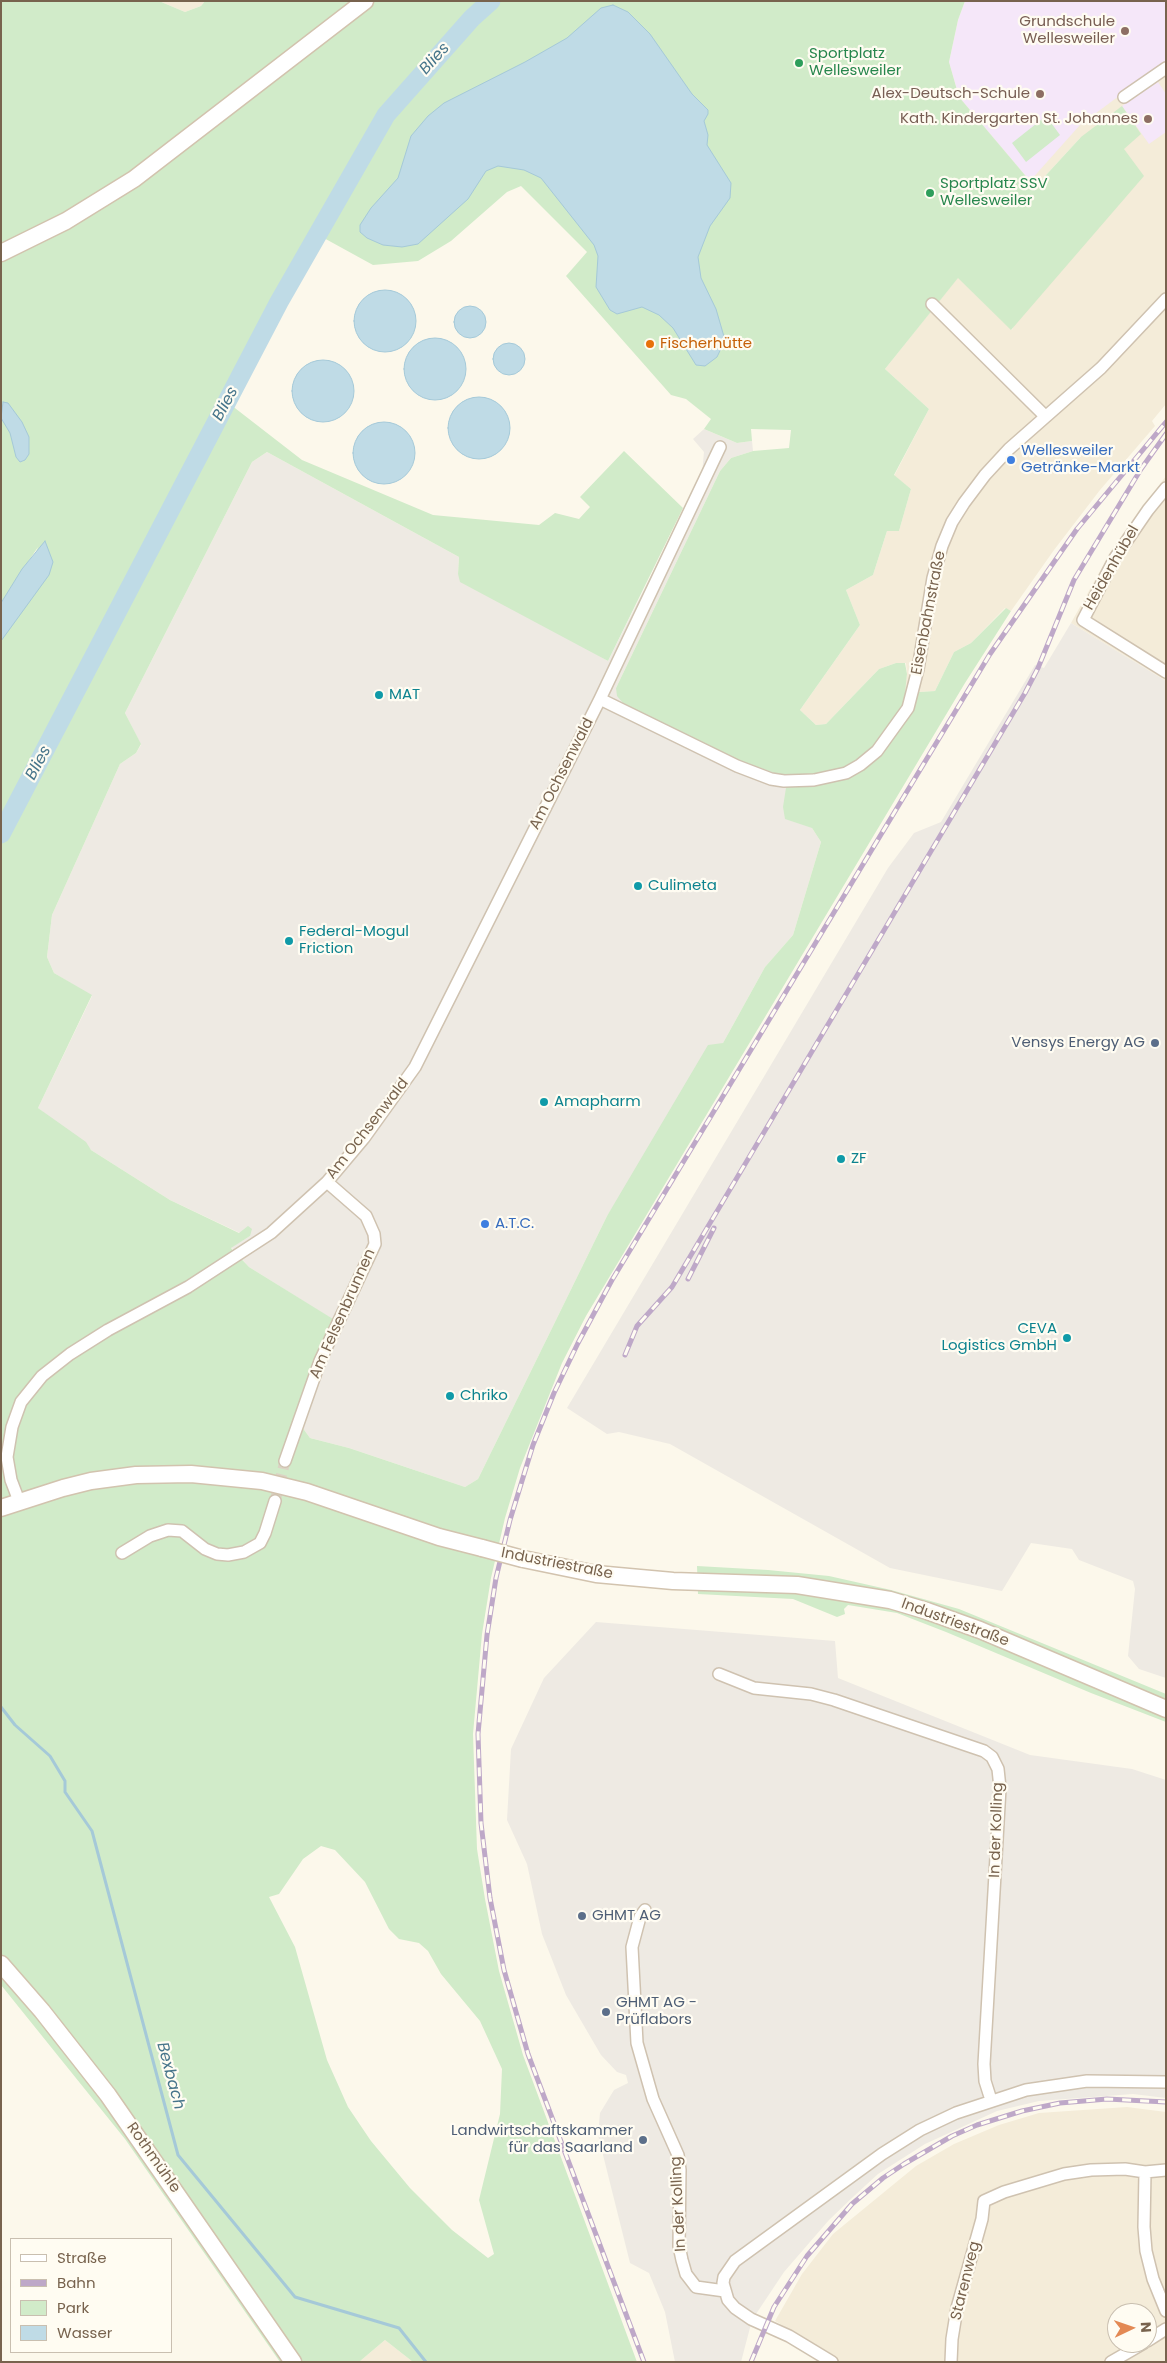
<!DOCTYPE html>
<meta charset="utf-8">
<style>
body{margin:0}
#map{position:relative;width:1167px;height:2363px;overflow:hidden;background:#fcf8eb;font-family:Poppins,sans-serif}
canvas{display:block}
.frame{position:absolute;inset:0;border:2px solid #78634e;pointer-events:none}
.legend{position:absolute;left:10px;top:2238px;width:162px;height:115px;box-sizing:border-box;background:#fffcf2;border:1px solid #c9bfb0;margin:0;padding:6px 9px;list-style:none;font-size:15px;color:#78634e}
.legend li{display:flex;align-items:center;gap:10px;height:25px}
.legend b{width:25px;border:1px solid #c9bfb0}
.north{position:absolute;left:1107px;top:2303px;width:50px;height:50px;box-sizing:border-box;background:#fffcf2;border:1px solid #c9bfb0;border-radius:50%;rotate:87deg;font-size:14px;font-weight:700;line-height:20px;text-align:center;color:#78634e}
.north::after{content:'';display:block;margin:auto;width:18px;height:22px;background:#e38954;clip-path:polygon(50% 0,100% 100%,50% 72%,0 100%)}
</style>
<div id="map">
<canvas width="1167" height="2363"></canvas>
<div class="frame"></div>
<ul class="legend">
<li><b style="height:6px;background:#fff"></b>Straße</li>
<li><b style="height:6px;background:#bea8c8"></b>Bahn</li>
<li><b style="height:14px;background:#d1ebc9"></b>Park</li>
<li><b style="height:14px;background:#bfdbe6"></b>Wasser</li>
</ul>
<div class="north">N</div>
</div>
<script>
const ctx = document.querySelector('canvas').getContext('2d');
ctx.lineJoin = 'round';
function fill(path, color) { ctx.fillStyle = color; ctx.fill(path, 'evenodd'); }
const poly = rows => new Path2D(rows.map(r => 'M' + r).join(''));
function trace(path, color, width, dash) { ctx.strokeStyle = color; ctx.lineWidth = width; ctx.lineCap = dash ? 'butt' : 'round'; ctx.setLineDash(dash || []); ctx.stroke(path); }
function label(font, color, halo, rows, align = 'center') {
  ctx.font = font + ' Poppins,sans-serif'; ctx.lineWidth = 4.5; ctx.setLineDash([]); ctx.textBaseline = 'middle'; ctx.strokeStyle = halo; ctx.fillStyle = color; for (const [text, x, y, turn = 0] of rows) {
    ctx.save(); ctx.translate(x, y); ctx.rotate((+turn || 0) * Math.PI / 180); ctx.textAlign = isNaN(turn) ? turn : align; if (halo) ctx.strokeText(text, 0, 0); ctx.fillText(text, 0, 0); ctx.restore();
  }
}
fill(poly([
 [159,1,205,1,201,6,185,12],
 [965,1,1166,1,1166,404,1152,421,1155,426,1100,490,1054,550,1011,611,1005,608,971,643,954,652,935,691,904,693,907,674,906,663,896,663,879,669,826,724,816,725,800,710,860,625,846,590,873,575,887,531,899,531,911,489,894,476,929,409,885,369,958,277,1012,330,1081,137,1035,187,959,97],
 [1166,476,1166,681,1071,623,1114,546],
 [1127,2107,1166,2112,1166,2362,834,2362,837,2357,775,2321,802,2274,833,2234,916,2166,954,2144,999,2125,1039,2113],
 [1117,2313,1147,2313,1147,2343,1117,2343],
 [385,2340,413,2362,359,2362]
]), '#f4ecd9');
fill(poly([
 [704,429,737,443,752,441,753,451,731,458,720,471,616,688,775,773,788,775,812,828,821,842,793,935,765,967,723,1043,607,1216,478,1479,465,1487,349,1448,310,1438,294,1416,332,1319,249,1267,231,1247,250,1236,240,1233,170,1200,91,1150,38,1108,92,996,54,973,47,957,52,915,120,764,136,753,141,745,125,713,252,462,267,452,459,557,458,574,608,661,702,474,704,452,693,439],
 [1071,623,1166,681,1166,1678,1139,1669,1128,1656,1135,1589,1133,1581,1079,1560,1072,1549,1031,1543,1002,1591,890,1568,670,1444,619,1432,607,1434,567,1408,888,868,914,833,941,822,1035,665,1044,668],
 [596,1622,835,1641,838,1678,1030,1755,1132,1769,1166,1780,1166,2098,1133,2094,1039,2101,997,2111,925,2144,878,2174,853,2197,829,2220,784,2272,752,2320,741,2362,675,2362,665,2312,649,2273,630,2263,598,2135,600,2113,614,2090,628,2083,626,2075,617,2072,601,2055,566,1995,542,1934,527,1864,507,1820,511,1749,544,1678]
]), '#eeeae3');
fill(poly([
 [965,1,1166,1,1166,61,1080,125,1030,181,959,97,949,62,958,20],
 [1158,82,1166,94,1166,132,1149,144,1122,106]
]), '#f5e7f9');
fill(poly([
 [1,1,159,1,185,12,201,6,205,1,965,1,958,20,949,62,959,97,1035,187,1081,137,1122,106,1141,134,1124,149,1144,176,1011,330,958,278,885,369,929,409,894,475,911,489,899,531,887,531,873,575,846,590,860,625,800,710,816,725,826,724,879,669,896,663,905,663,907,674,905,693,935,691,954,652,971,643,1006,608,1011,611,965,683,586,1316,562,1363,520,1468,505,1518,491,1578,482,1634,473,1734,477,1849,485,1899,499,1971,523,2055,637,2362,413,2362,385,2340,359,2362,280,2362,125,2139,1,1985,1,641,38,547,1,603],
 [521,186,587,252,566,276,671,395,686,399,711,419,704,429,737,443,752,441,751,429,791,430,789,448,753,451,731,458,720,471,616,688,617,696,623,703,735,759,775,773,788,775,783,807,785,819,812,828,821,842,793,935,765,967,723,1043,708,1045,607,1216,478,1479,465,1487,349,1448,310,1438,294,1416,333,1319,249,1267,231,1248,250,1236,252,1229,248,1226,239,1233,170,1200,91,1150,86,1142,38,1108,92,995,54,973,47,957,52,915,120,764,136,753,141,744,125,713,252,462,267,452,459,557,458,574,460,582,608,661,683,508,624,451,580,497,590,507,579,519,555,513,539,525,433,515,302,460,231,405,322,237,373,265,418,261,451,241,507,192],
 [321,1846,335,1850,365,1882,389,1929,399,1939,419,1943,428,1951,441,1974,480,2021,502,2069,500,2114,479,2200,494,2254,488,2258,452,2230,410,2188,371,2141,348,2107,327,2060,295,1947,269,1897,279,1894,303,1859],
 [1046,116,1060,135,1026,162,1012,143],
 [697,1566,768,1570,829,1576,891,1590,959,1609,1166,1694,1166,1722,1091,1693,946,1632,897,1613,848,1605,844,1609,845,1614,837,1617,793,1599,698,1594]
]), '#d1ebc9');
const water = poly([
 [613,5,628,12,650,34,692,94,708,110,708,114,704,121,708,135,707,145,731,183,730,198,710,226,698,257,701,278,716,309,725,340,717,357,705,366,696,365,673,328,659,315,642,307,617,314,610,310,596,287,598,256,594,245,541,178,524,170,498,166,486,171,468,199,418,244,402,247,383,245,367,238,360,232,360,225,371,208,398,178,411,136,428,116,444,103,525,62,567,38,601,8,613,5],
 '354 321a31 31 0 1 1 62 0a31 31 0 1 1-62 0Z',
 '454 322a16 16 0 1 1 32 0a16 16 0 1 1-32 0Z',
 '404 369a31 31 0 1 1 62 0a31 31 0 1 1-62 0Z',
 '493 359a16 16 0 1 1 32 0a16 16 0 1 1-32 0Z',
 '292 391a31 31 0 1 1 62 0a31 31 0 1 1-62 0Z',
 '448 428a31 31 0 1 1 62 0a31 31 0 1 1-62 0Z',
 [3,402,8,403,22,422,29,437,29,454,25,460,20,462,16,457,10,433,1,418,3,402],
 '353 453a31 31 0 1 1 62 0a31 31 0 1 1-62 0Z',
 [45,541,53,562,49,575,1,641,1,603,22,569,45,541]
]);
fill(water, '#bfdbe6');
trace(water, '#a5c9d8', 1);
trace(poly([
 [1,1707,15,1725,50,1756,65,1781,65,1792,92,1831,178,2155,295,2297,399,2328,426,2362]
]), '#a5c9d8', 3);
trace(poly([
 [1,834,279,302,386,115,472,18,491,1]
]), '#bfdbe6', 19);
trace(poly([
 [275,1501,285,1461]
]), '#dbd3c4', 11, [11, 5.5]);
const street = poly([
 [1124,97,1166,68],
 [932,304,1045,416],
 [1166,488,1148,510,1115,558,1083,620,1166,672],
 [600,699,737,766,771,779,784,781,814,780,846,773,860,765,877,751,908,708,918,669,933,578,942,546,952,522,964,503,985,475,1009,449,1101,368,1166,299],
 [285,1461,320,1361,375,1244,374,1234,366,1216,327,1182],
 [19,1501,11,1480,7,1457,12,1427,21,1402,42,1376,70,1354,108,1330,188,1287,271,1233,327,1182,364,1138,415,1067,600,699,720,447],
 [122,1553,150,1536,168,1530,182,1531,205,1549,217,1554,228,1555,244,1552,260,1543,265,1533,275,1501],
 [719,1674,754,1688,811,1694,834,1700,984,1751,992,1757,998,1769,1000,1788,984,2064,985,2081,991,2100],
 [645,1910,640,1917,632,1947,637,2043,653,2099,678,2155,680,2170,679,2246,682,2260,686,2274,696,2287,725,2291],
 [1145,2172,1144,2227,1146,2251,1153,2279,1166,2311],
 [1147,2341,1166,2329],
 [832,2362,789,2336,751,2319,735,2308,728,2300,723,2283,724,2277,735,2261,882,2154,920,2130,956,2113,1026,2090,1087,2081,1166,2082],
 [951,2362,952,2339,957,2308,982,2219,984,2201,1004,2192,1064,2174,1091,2170,1125,2169,1145,2172,1166,2170],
 [1111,2362,1144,2343]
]);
const secondary = poly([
 [1,253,66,221,134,179,365,1],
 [1,1508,63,1488,91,1481,136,1475,191,1474,262,1481,307,1492,439,1537,482,1548],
 [523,1559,596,1574,673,1581,797,1585,890,1600,927,1611,980,1630,1166,1709],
 [1,1964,42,2011,108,2095,293,2362]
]);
trace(street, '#cfc2b0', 14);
trace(secondary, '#d2c3ae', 19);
trace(street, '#fff', 11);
trace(secondary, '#fff', 16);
const rail = poly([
 [688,1279,714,1228],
 [625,1355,637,1326,672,1287,1025,693,1038,668,1074,580,1141,469,1166,434],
 [644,2362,528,2054,504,1970,490,1898,481,1823,478,1734,487,1635,496,1578,510,1520,533,1445,554,1393,578,1343,612,1280,990,654,1077,529,1166,422],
 [751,2362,774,2307,807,2256,852,2204,883,2178,904,2164,952,2136,977,2125,1022,2111,1060,2103,1107,2099,1166,2102]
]);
trace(rail, '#bea8c8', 5);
trace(rail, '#fffcf2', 3, [9]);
const secondaryBridge = poly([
 [482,1548,523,1559]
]);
trace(secondaryBridge, '#d2c3ae', 19, []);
trace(secondaryBridge, '#fff', 16);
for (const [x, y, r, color] of [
 [1125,31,5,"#8d6e63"],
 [799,63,5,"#2e9e5b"],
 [1040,94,5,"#8d6e63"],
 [1148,119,5,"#8d6e63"],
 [930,193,5,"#2e9e5b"],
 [650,344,5,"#e8710a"],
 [1011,460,5,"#3f7fe0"],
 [379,695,5,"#0f9aa8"],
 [638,886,5,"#0f9aa8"],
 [289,941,5,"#0f9aa8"],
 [1155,1043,5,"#5c6f8a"],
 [544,1102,5,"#0f9aa8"],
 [841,1159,5,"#0f9aa8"],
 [485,1224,5,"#3f7fe0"],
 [1067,1338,5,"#0f9aa8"],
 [450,1396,5,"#0f9aa8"],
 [582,1916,5,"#5c6f8a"],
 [606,2012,5,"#5c6f8a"],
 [643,2140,5,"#5c6f8a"]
]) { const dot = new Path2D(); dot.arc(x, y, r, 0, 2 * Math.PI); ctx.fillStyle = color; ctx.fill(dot); trace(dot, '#fffcf2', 2); }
label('15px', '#785e54', '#fffcf2', [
 ["Grundschule",1115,22],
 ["Wellesweiler",1115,39],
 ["Alex-Deutsch-Schule",1030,94],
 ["Kath. Kindergarten St. Johannes",1138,119]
], 'right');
label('15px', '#27864d', '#fffcf2', [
 ["Sportplatz",809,54],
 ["Wellesweiler",809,71],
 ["Sportplatz SSV",940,184],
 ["Wellesweiler",940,201]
], 'left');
label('15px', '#c56008', '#fffcf2', [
 ["Fischerhütte",660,344]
], 'left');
label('15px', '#366cbe', '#fffcf2', [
 ["Wellesweiler",1021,451],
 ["Getränke-Markt",1021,468],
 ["A.T.C.",495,1224]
], 'left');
label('15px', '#78634e', '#fffcf2', [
 ["Heidenhübel",1112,568,-60],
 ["Eisenbahnstraße",929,613,-79],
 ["Am Ochsenwald",562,774,-63],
 ["Am Ochsenwald",368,1129,-52],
 ["Am Felsenbrunnen",343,1314,-66],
 ["Industriestraße",557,1564,11],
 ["Industriestraße",955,1623,20],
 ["In der Kolling",997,1830,-88],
 ["Rothmühle",153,2158,55],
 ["In der Kolling",679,2204,-93],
 ["Starenweg",966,2281,-76]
]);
label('15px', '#0d838f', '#fffcf2', [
 ["MAT",389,695],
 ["Culimeta",648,886],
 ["Federal-Mogul",299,932],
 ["Friction",299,949],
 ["Amapharm",554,1102],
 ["ZF",851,1159],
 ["CEVA",1057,1329,"right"],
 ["Logistics GmbH",1057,1346,"right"],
 ["Chriko",460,1396]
], 'left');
label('15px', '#4e5e75', '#fffcf2', [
 ["Vensys Energy AG",1145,1043],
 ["GHMT AG",592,1916,"left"],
 ["GHMT AG -",616,2003,"left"],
 ["Prüflabors",616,2020,"left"],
 ["Landwirtschaftskammer",633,2131],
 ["für das Saarland",633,2148]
], 'right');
label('italic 16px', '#47758b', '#fffcf2', [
 ["Blies",435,59,-48],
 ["Blies",226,404,-62],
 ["Blies",39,763,-62],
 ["Bexbach",170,2076,75]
]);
</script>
